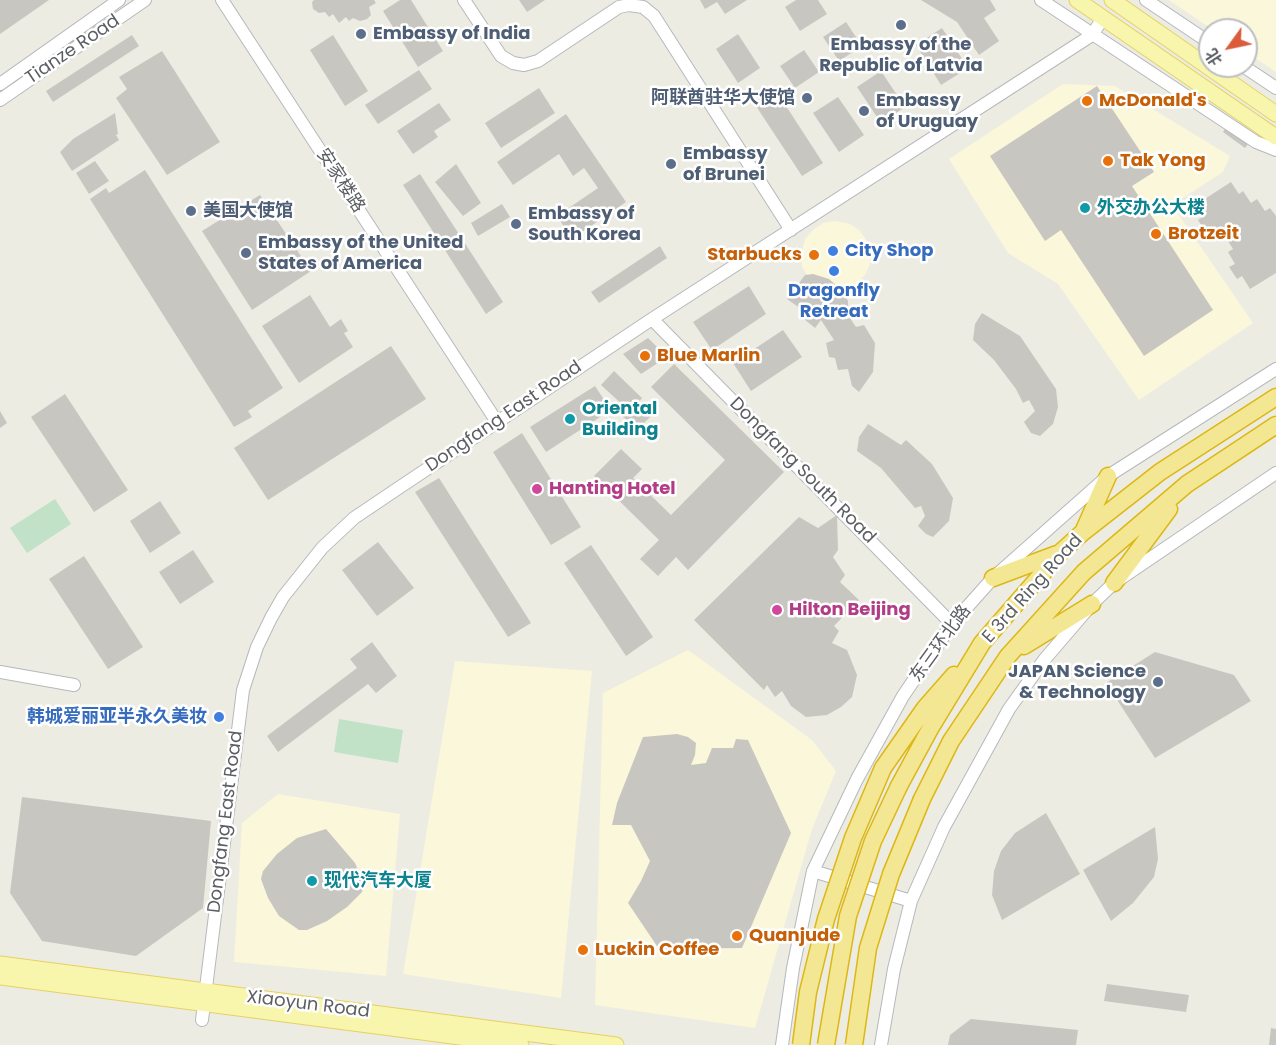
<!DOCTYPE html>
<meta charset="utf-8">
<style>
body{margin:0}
#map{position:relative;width:1276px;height:1045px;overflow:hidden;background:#edece3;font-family:Poppins,"Noto Sans SC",sans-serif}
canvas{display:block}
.north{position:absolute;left:1198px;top:18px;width:60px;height:60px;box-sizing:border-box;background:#fff;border:2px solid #bdbfc0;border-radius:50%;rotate:237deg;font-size:16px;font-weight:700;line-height:24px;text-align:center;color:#5b5e62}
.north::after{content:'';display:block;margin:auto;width:21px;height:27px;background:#da5c3b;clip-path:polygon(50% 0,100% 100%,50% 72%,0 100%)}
</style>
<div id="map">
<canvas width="1276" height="1045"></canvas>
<div class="north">北</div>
</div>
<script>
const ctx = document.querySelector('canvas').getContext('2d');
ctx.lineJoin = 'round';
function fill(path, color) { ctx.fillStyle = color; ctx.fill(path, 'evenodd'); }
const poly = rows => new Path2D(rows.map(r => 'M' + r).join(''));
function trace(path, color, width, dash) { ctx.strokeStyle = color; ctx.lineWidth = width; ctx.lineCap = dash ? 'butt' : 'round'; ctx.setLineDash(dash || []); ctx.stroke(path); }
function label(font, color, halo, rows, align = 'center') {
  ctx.font = font + ' Poppins,"Noto Sans SC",sans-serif'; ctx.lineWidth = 5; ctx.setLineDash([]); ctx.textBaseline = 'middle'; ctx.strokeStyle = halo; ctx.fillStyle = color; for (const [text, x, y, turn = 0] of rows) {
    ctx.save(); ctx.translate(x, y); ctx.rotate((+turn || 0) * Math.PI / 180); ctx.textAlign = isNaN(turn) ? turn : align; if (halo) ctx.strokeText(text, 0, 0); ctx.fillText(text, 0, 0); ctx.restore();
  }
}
fill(poly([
 [1169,0,1276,0,1276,72,1246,52,1246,30,1213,30],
 [1063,84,1115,86,1230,156,1223,172,1172,205,1253,323,1139,400,1058,284,1008,253,949,159],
 [835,221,850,224,860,231,867,241,870,252,870,264,865,275,857,284,840,291,808,277,802,266,801,254,805,239,813,230,823,223],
 [688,650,812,740,836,771,812,829,755,1028,595,1005,603,693],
 [455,661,592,671,561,998,403,974],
 [278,794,400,814,386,976,234,962,242,823]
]), '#fbf7da');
fill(poly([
 [55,499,71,524,27,553,10,528],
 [339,719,403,730,398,763,334,752]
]), '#c1e2c6');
fill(poly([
 [0,0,49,0,0,34],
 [314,0,374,0,376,3,369,7,371,15,367,19,360,21,353,18,349,21,346,17,339,23,333,14,329,17,325,12,319,13,313,9,312,2],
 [400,0,411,0,443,51,418,67,383,11],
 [519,0,545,0,527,12],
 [700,0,747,0,725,14,717,2,705,9],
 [796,0,818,0,827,14,800,31,785,7],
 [921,0,990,0,996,10,984,18,999,41,979,55,957,22],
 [846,22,862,46,839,61,823,37],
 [942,28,968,68,941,85,916,45],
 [738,34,760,68,738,83,716,49],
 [132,35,139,46,53,102,46,91],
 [333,35,368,91,345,106,310,50],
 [804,50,819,72,795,88,780,66],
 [162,51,220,142,167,175,116,98,127,89,119,77],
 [419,70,432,89,378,124,365,105],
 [881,71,905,107,881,123,857,87],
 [1097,86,1154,172,1132,186,1213,310,1144,356,1061,230,1045,241,990,156],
 [539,88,555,113,501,148,485,123],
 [775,89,823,163,802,176,754,103],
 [838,97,864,135,839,152,813,113],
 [439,103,451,120,434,131,438,137,413,154,397,131],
 [115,113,118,134,116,135,119,140,72,171,60,152,73,139],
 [566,114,626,202,572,239,557,216,598,188,584,168,573,176,559,154,513,185,497,162],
 [1228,124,1251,140,1245,148,1223,132],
 [95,161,109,181,89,194,76,173],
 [456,164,481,203,463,216,435,182],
 [145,170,283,388,248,411,252,417,234,427,90,199,106,188,109,193],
 [420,174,503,302,486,314,403,185],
 [1231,182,1239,194,1243,191,1251,203,1257,199,1265,211,1270,208,1276,216,1276,273,1250,289,1242,276,1237,279,1229,267,1235,264,1228,252,1233,249,1224,235,1219,239,1213,229,1206,233,1198,220,1204,216,1197,204],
 [260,195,311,271,252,310,202,231],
 [502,204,510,217,478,236,471,223],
 [660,246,667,258,599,303,591,292],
 [813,274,829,279,844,292,848,301,848,306,841,309,846,319,850,318,856,327,864,325,875,343,873,372,859,392,852,386,848,369,838,370,835,358,829,357,826,343,834,340,821,320,815,328,804,319,807,313,787,299,805,275],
 [749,286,766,314,712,350,693,322],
 [310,295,330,327,341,319,348,331,344,333,353,347,299,383,262,326],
 [982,313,1020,336,1056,389,1058,407,1053,424,1040,436,1031,433,1024,422,1035,411,1029,400,1023,403,1016,389,994,360,973,340,975,324],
 [783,330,802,357,751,391,733,363],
 [648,338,667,357,641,374,623,354],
 [391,346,426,399,268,500,234,448],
 [674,364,784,472,688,570,676,557,658,576,640,559,659,540,594,476,621,449,642,469,633,478,671,515,725,460,651,387],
 [614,371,642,398,638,403,651,416,637,430,619,413,625,407,601,385],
 [595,386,611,410,546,452,530,427],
 [65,394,128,490,94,512,31,417],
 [0,411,7,423,0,428],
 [868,424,901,445,906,440,932,464,953,498,949,521,933,537,926,534,918,526,925,516,921,506,915,508,881,468,857,451,859,437],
 [522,433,581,527,551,545,493,452],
 [439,478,531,623,508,637,415,492],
 [160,501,181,533,150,553,130,521],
 [837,515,838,550,833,557,845,575,840,582,859,600,834,626,839,631,832,643,847,650,857,675,852,697,841,707,827,715,806,717,791,706,782,691,775,697,767,685,764,690,694,620,799,517,818,528],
 [378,542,414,588,377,616,342,570],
 [591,545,653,637,626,656,564,563],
 [193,550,214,582,180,604,159,572],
 [84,556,143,647,108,669,49,579],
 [372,642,397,676,376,693,368,684,278,752,267,736,357,668,350,659],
 [1155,652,1234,675,1251,701,1155,758,1106,683],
 [677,734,688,737,696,743,695,755,691,765,706,763,712,748,733,748,736,739,748,740,791,833,742,948,659,949,628,903,641,881,650,861,631,825,612,825,617,803,643,737],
 [22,797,211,821,203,908,136,956,42,941,10,893],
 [1046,813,1080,874,1002,920,992,895,994,871,1001,851,1015,833],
 [1155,827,1158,859,1154,877,1133,903,1111,921,1083,870],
 [326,829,355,863,364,883,362,892,347,907,327,921,307,930,299,930,279,916,268,898,261,879,263,871,277,854,297,838],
 [1107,984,1189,995,1186,1012,1104,1001],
 [971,1019,1078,1030,1076,1045,948,1045,950,1035],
 [1271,1028,1276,1029,1276,1045,1269,1045]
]), '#c8c6c0');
const minor = poly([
 [222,0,497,422],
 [464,0,501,56,513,63,524,65,538,61,619,7,629,5,643,7,654,16,791,230],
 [1041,0,1256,142,1276,150],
 [1146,0,1210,43],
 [1243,66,1276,88],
 [0,84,119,0],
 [0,100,145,0],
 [652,319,952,624],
 [0,672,74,685],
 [813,871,911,901],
 [202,1020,243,690,257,647,271,618,283,597,322,548,354,518,400,487,652,319,1092,35,1103,18],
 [782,1045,793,968,813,871,857,779,903,696,952,624,993,578,1108,476,1276,369],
 [881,1045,894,969,911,901,944,827,1009,709,1044,660,1092,604,1114,583,1276,473]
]);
const major = poly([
 [1077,0,1276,137],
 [1112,0,1276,114],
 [0,964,616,1045],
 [0,977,521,1045]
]);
const highway = poly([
 [1084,530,1108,476],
 [993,578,1057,554],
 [1114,583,1169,509],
 [1024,646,1092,604],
 [883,768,925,708,954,675],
 [899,786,931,727,982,643,1061,552,1082,533,1160,472,1276,397],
 [922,799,951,741,1008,656,1084,572,1187,484,1276,425]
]);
trace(minor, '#b5b8bc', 14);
trace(major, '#e5d163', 17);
trace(highway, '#ddb713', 19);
trace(minor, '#fff', 12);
trace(major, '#f8f5ad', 15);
trace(highway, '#f4e793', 16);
const highwayBridge = poly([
 [801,1045,808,992,826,919,853,838,883,768],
 [826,1045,848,916,873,841,899,786],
 [854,1045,868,948,891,874,922,799]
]);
trace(highwayBridge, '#ddb713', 19, []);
trace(highwayBridge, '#f4e793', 16);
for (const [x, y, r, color] of [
 [901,25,6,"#5c6f8a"],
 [361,34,6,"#5c6f8a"],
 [807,98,6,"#5c6f8a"],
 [1087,101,6,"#e8710a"],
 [864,111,6,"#5c6f8a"],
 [1108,161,6,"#e8710a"],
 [671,164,6,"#5c6f8a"],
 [1085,208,6,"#0f9aa8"],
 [191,211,6,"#5c6f8a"],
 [516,224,6,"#5c6f8a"],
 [1156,234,6,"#e8710a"],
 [833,251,6,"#3f7fe0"],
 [246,253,6,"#5c6f8a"],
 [814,255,6,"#e8710a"],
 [834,271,6,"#3f7fe0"],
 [645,356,6,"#e8710a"],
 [570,419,6,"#0f9aa8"],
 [537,489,6,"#d1479c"],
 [777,610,6,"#d1479c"],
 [1158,682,6,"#5c6f8a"],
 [219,717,6,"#3f7fe0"],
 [312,881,6,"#0f9aa8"],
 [737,936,6,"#e8710a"],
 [583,950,6,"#e8710a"]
]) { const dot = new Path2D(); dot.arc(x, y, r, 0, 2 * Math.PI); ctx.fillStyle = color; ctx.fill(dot); trace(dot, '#fff', 2); }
label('bold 18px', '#4e5e75', '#fff', [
 ["Embassy of India",373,34],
 ["Embassy of the",901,45,"center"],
 ["Republic of Latvia",901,66,"center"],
 ["阿联酋驻华大使馆",795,98,"right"],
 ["Embassy",876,101],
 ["of Uruguay",876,122],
 ["Embassy",683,154],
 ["of Brunei",683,175],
 ["美国大使馆",203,211],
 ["Embassy of",528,214],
 ["South Korea",528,235],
 ["Embassy of the United",258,243],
 ["States of America",258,264],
 ["JAPAN Science",1146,672,"right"],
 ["& Technology",1146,693,"right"]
], 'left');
label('18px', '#5b5e62', '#fff', [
 ["Tianze Road",73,50,-34],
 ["安家楼路",340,181,57],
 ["Dongfang East Road",504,417,-34],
 ["Dongfang South Road",802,471,45],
 ["E 3rd Ring Road",1033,589,-48],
 ["东三环北路",941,644,-54],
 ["Dongfang East Road",226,822,-83],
 ["Xiaoyun Road",308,1005,7]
]);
label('bold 18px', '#c56008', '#fff', [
 ["McDonald's",1099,101],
 ["Tak Yong",1120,161],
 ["Brotzeit",1168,234],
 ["Starbucks",802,255,"right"],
 ["Blue Marlin",657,356],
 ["Quanjude",749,936],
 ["Luckin Coffee",595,950]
], 'left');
label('bold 18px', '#0d838f', '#fff', [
 ["外交办公大楼",1097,208],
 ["Oriental",582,409],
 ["Building",582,430],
 ["现代汽车大厦",324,881]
], 'left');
label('bold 18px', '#366cbe', '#fff', [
 ["City Shop",845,251],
 ["Dragonfly",834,291,"center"],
 ["Retreat",834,312,"center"],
 ["韩城爱丽亚半永久美妆",207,717,"right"]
], 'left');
label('bold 18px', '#b23c85', '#fff', [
 ["Hanting Hotel",549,489],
 ["Hilton Beijing",789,610]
], 'left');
</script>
